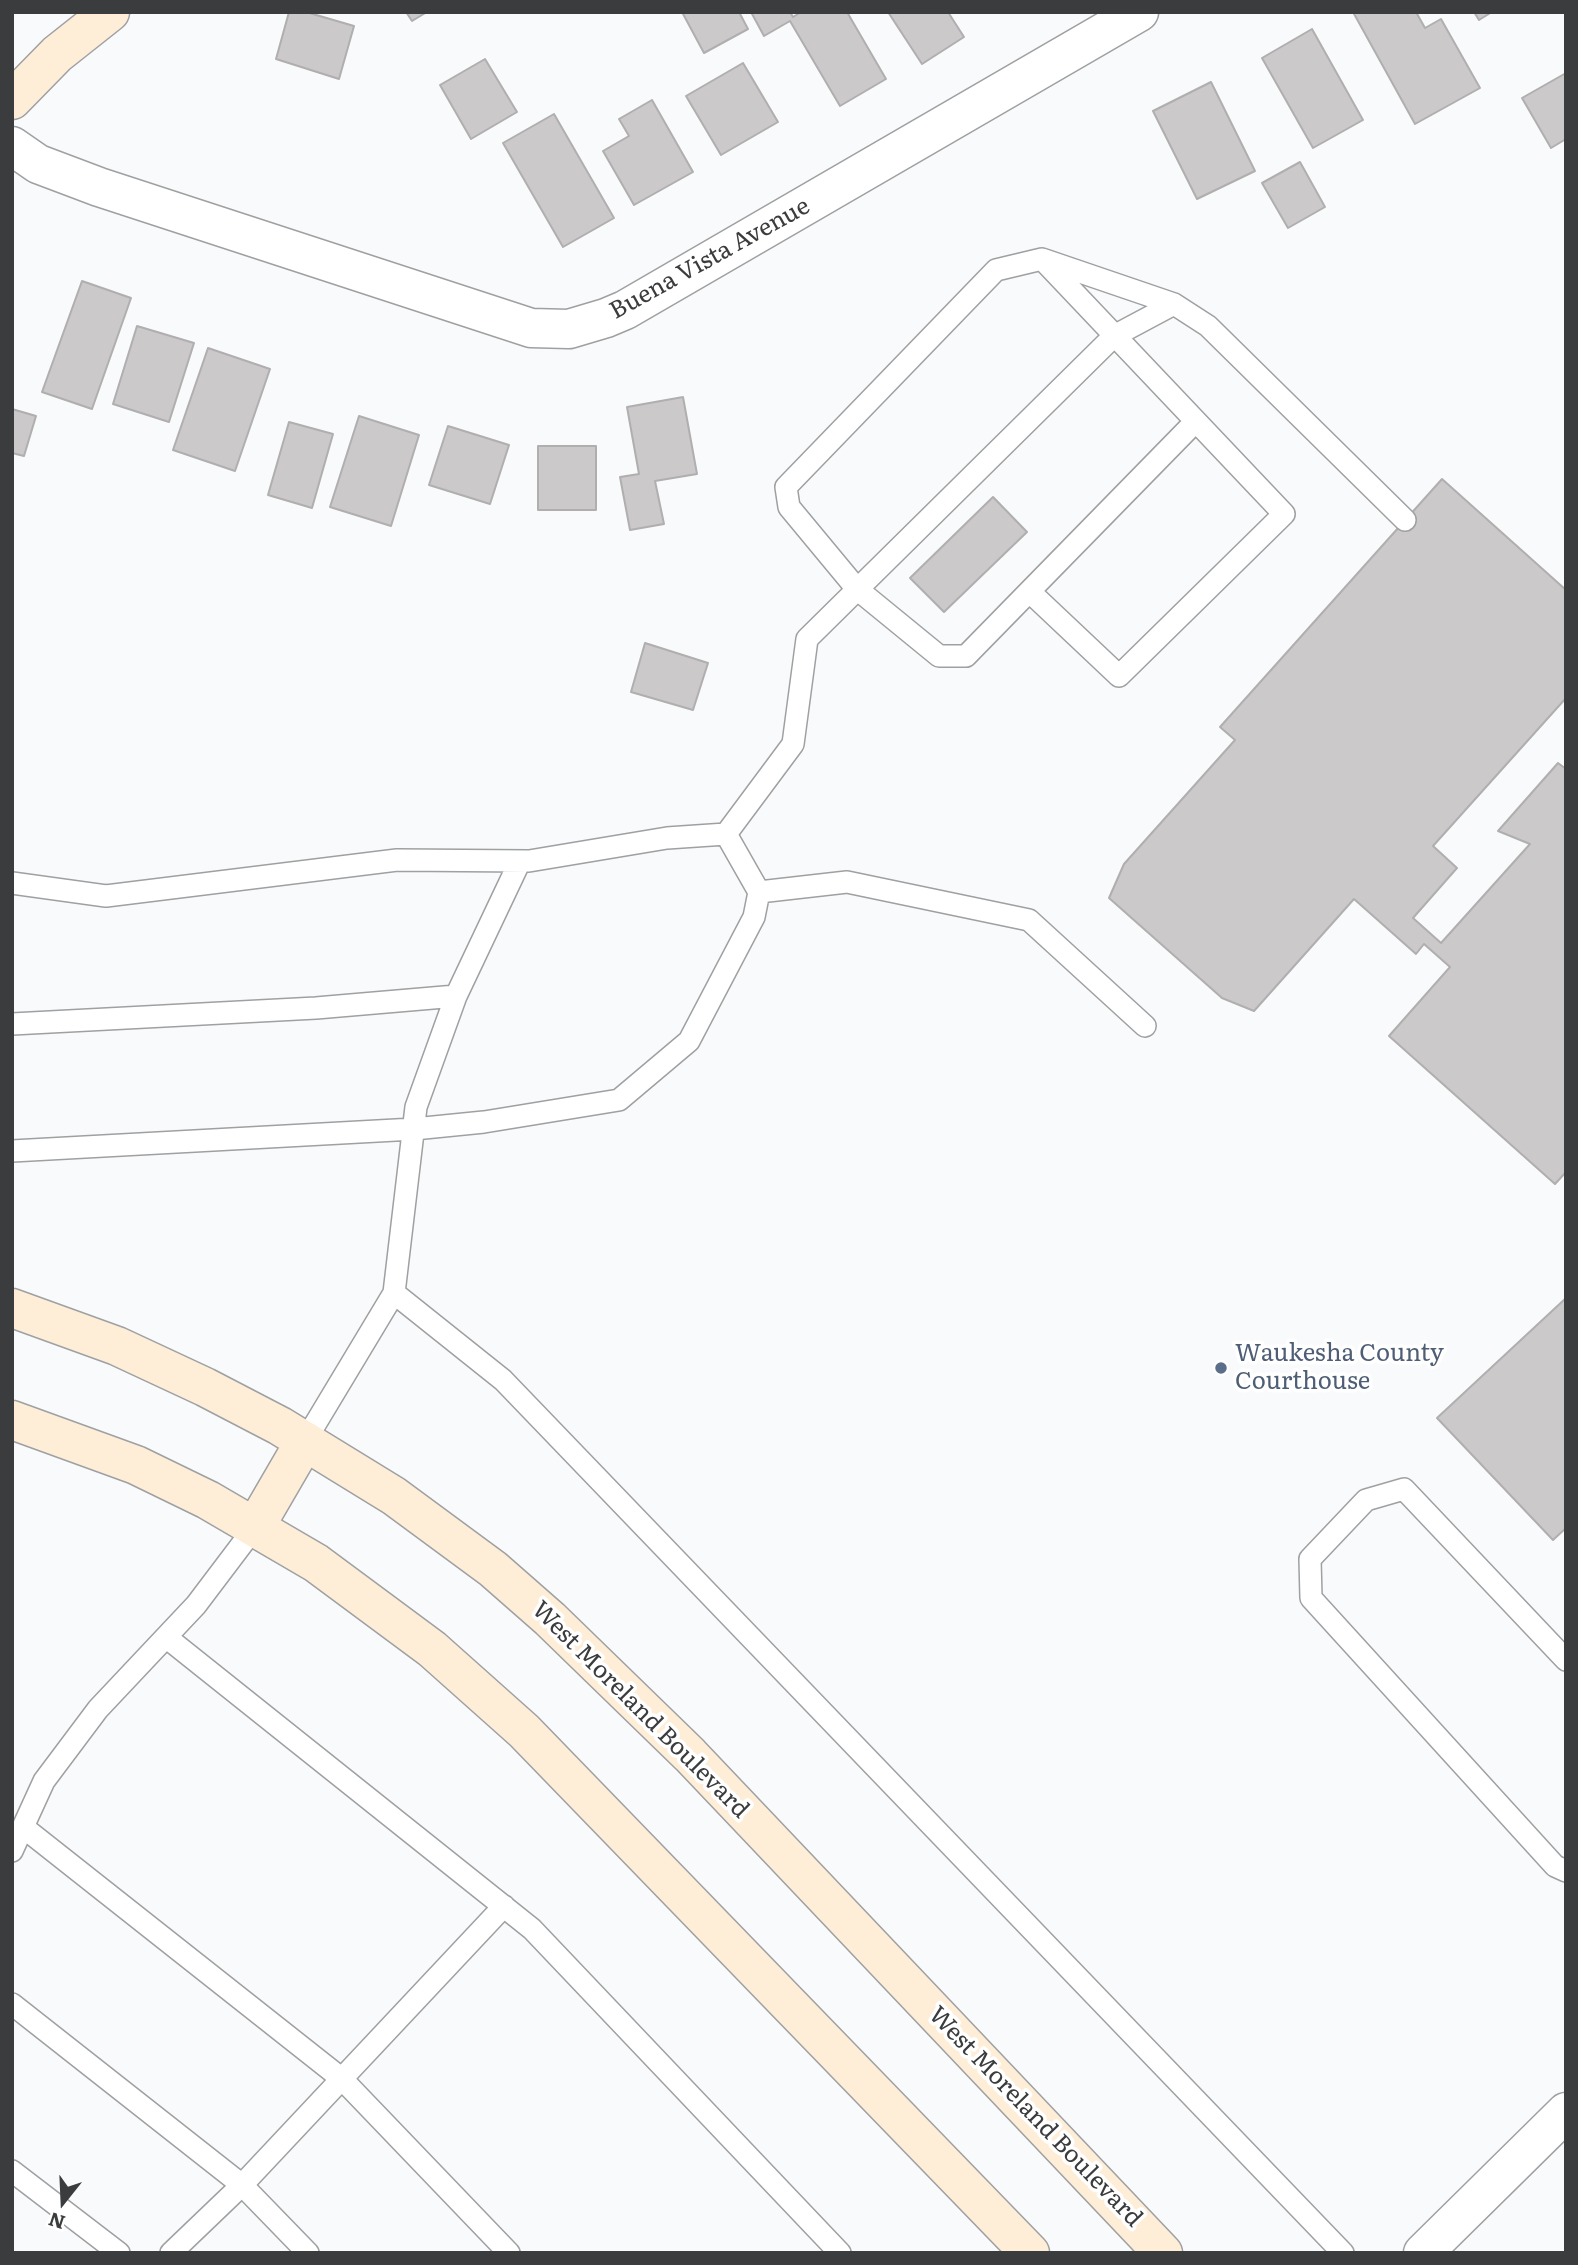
<!DOCTYPE html>
<style>
body{margin:0}
#map{position:relative;width:1578px;height:2265px;overflow:hidden;background:#f9fafc;font-family:Literata,serif}
canvas{display:block}
.frame{position:absolute;inset:0;border:14px solid #3b3c3d;pointer-events:none}
.north{position:absolute;left:28px;top:2167px;width:70px;height:70px;-webkit-text-stroke:5px #fff;paint-order:stroke;rotate:198deg;font-size:19px;font-weight:700;line-height:28px;text-align:center;color:#3b3c3d}
.north::after{content:'';display:block;margin:auto;width:24px;height:32px;background:#3b3c3d;clip-path:polygon(50% 0,100% 100%,50% 72%,0 100%)}
</style>
<div id="map">
<canvas width="1578" height="2265"></canvas>
<div class="frame"></div>
<div class="north">N</div>
</div>
<script>
const ctx = document.querySelector('canvas').getContext('2d');
ctx.lineJoin = 'round';
function fill(path, color) { ctx.fillStyle = color; ctx.fill(path, 'evenodd'); }
const poly = rows => new Path2D(rows.map(r => 'M' + r).join(''));
function trace(path, color, width, dash) { ctx.strokeStyle = color; ctx.lineWidth = width; ctx.lineCap = dash ? 'butt' : 'round'; ctx.setLineDash(dash || []); ctx.stroke(path); }
function label(font, color, halo, rows, align = 'center') {
  ctx.font = font + ' Literata,serif'; ctx.lineWidth = 7; ctx.setLineDash([]); ctx.textBaseline = 'middle'; ctx.strokeStyle = halo; ctx.fillStyle = color; for (const [text, x, y, turn = 0] of rows) {
    ctx.save(); ctx.translate(x, y); ctx.rotate((+turn || 0) * Math.PI / 180); ctx.textAlign = isNaN(turn) ? turn : align; if (halo) ctx.strokeText(text, 0, 0); ctx.fillText(text, 0, 0); ctx.restore();
  }
}
const building = poly([
 [289,12,306,12,354,26,339,79,276,59,289,12],
 [406,12,427,12,412,21,406,12],
 [682,12,739,12,748,29,704,53,682,12],
 [751,12,790,12,793,17,801,12,847,12,886,79,840,106,790,21,764,36,751,12],
 [888,12,948,12,964,37,922,64,888,12],
 [1353,12,1416,12,1425,28,1441,19,1480,88,1415,124,1353,12],
 [1474,12,1492,12,1479,20,1474,12],
 [1312,29,1363,120,1313,148,1262,58,1312,29],
 [485,59,517,112,471,139,440,85,485,59],
 [743,63,778,122,721,155,686,96,743,63],
 [1566,73,1566,139,1551,148,1522,98,1566,73],
 [1211,82,1255,171,1197,199,1153,111,1211,82],
 [652,100,693,172,634,205,603,151,629,136,619,119,652,100],
 [554,114,614,218,563,247,503,143,554,114],
 [1300,162,1325,207,1288,228,1262,183,1300,162],
 [82,281,131,298,92,409,42,392,82,281],
 [137,326,194,343,169,422,113,404,137,326],
 [208,348,270,369,235,471,173,450,208,348],
 [683,397,697,474,655,481,664,524,630,530,620,477,639,474,627,407,683,397],
 [12,409,36,416,24,456,12,453,12,409],
 [359,416,419,435,391,526,330,507,359,416],
 [289,422,333,434,312,508,268,495,289,422],
 [448,426,509,445,490,504,429,485,448,426],
 [538,446,596,446,596,510,538,510,538,446],
 [1442,479,1566,590,1566,698,1433,846,1457,868,1413,918,1441,943,1530,844,1498,831,1558,763,1566,769,1566,1172,1555,1184,1389,1036,1450,967,1424,944,1416,954,1354,899,1254,1011,1222,998,1109,898,1124,864,1235,740,1220,727,1442,479],
 [993,497,1027,532,944,612,910,578,993,497],
 [645,643,708,663,693,710,631,692,645,643],
 [1566,1298,1566,1528,1553,1540,1437,1418,1566,1298]
]);
fill(building, '#cbc9ca');
trace(building, '#b0aeaf', 2);
const lane = poly([
 [1195,422,966,656,939,656,857,589,789,507,786,487,996,270,1042,259,1174,304,1208,326,1405,520],
 [1030,592,1119,676,1284,514,1044,261],
 [12,883,106,896,397,860,529,861,667,838,726,834,793,744,807,639,1114,336,1174,304],
 [759,892,847,882,1029,920,1145,1026],
 [12,1024,316,1008,456,996],
 [12,1151,414,1129,484,1122,619,1100,689,1041,754,917,759,892,726,834],
 [394,1293,503,1380,1343,2253],
 [305,1441,394,1293,416,1107,456,996,520,861],
 [166,1637,532,1929,840,2253],
 [1566,1660,1404,1489,1366,1500,1310,1559,1311,1598,1555,1866,1566,1871],
 [23,1827,342,2079,509,2253],
 [12,1851,44,1781,98,1709,196,1605,255,1527],
 [12,2004,242,2185,308,2253],
 [12,2171,119,2253],
 [171,2253,242,2185,504,1906]
]);
const street = poly([
 [12,146,38,164,99,187,531,328,569,329,606,318,625,310,1139,12],
 [1423,2253,1566,2112]
]);
const secondary = poly([
 [12,100,57,54,110,12],
 [12,1308,117,1346,205,1387,280,1426,394,1496,493,1569,550,1619,690,1755,1163,2253],
 [12,1420,136,1465,208,1500,316,1563,432,1649,524,1731,1030,2253],
 [255,1527,305,1441]
]);
trace(lane, '#9ea0a2', 24);
trace(street, '#9ea0a2', 41);
trace(secondary, '#9ea0a2', 41);
trace(lane, '#fff', 21);
trace(street, '#fff', 38);
trace(secondary, '#feeed8', 38);
for (const [x, y, r, color] of [
 [1221,1368,7,"#5c6f8a"]
]) { const dot = new Path2D(); dot.arc(x, y, r, 0, 2 * Math.PI); ctx.fillStyle = color; ctx.fill(dot); trace(dot, '#fff', 2.5); }
label('24px', '#3b3c3d', '#fff', [
 ["Buena Vista Avenue",710,259,-29],
 ["West Moreland Boulevard",640,1710,45],
 ["West Moreland Boulevard",1035,2117,46]
]);
label('24px', '#4e5e75', '#fff', [
 ["Waukesha County",1235,1354],
 ["Courthouse",1235,1382]
], 'left');
</script>
